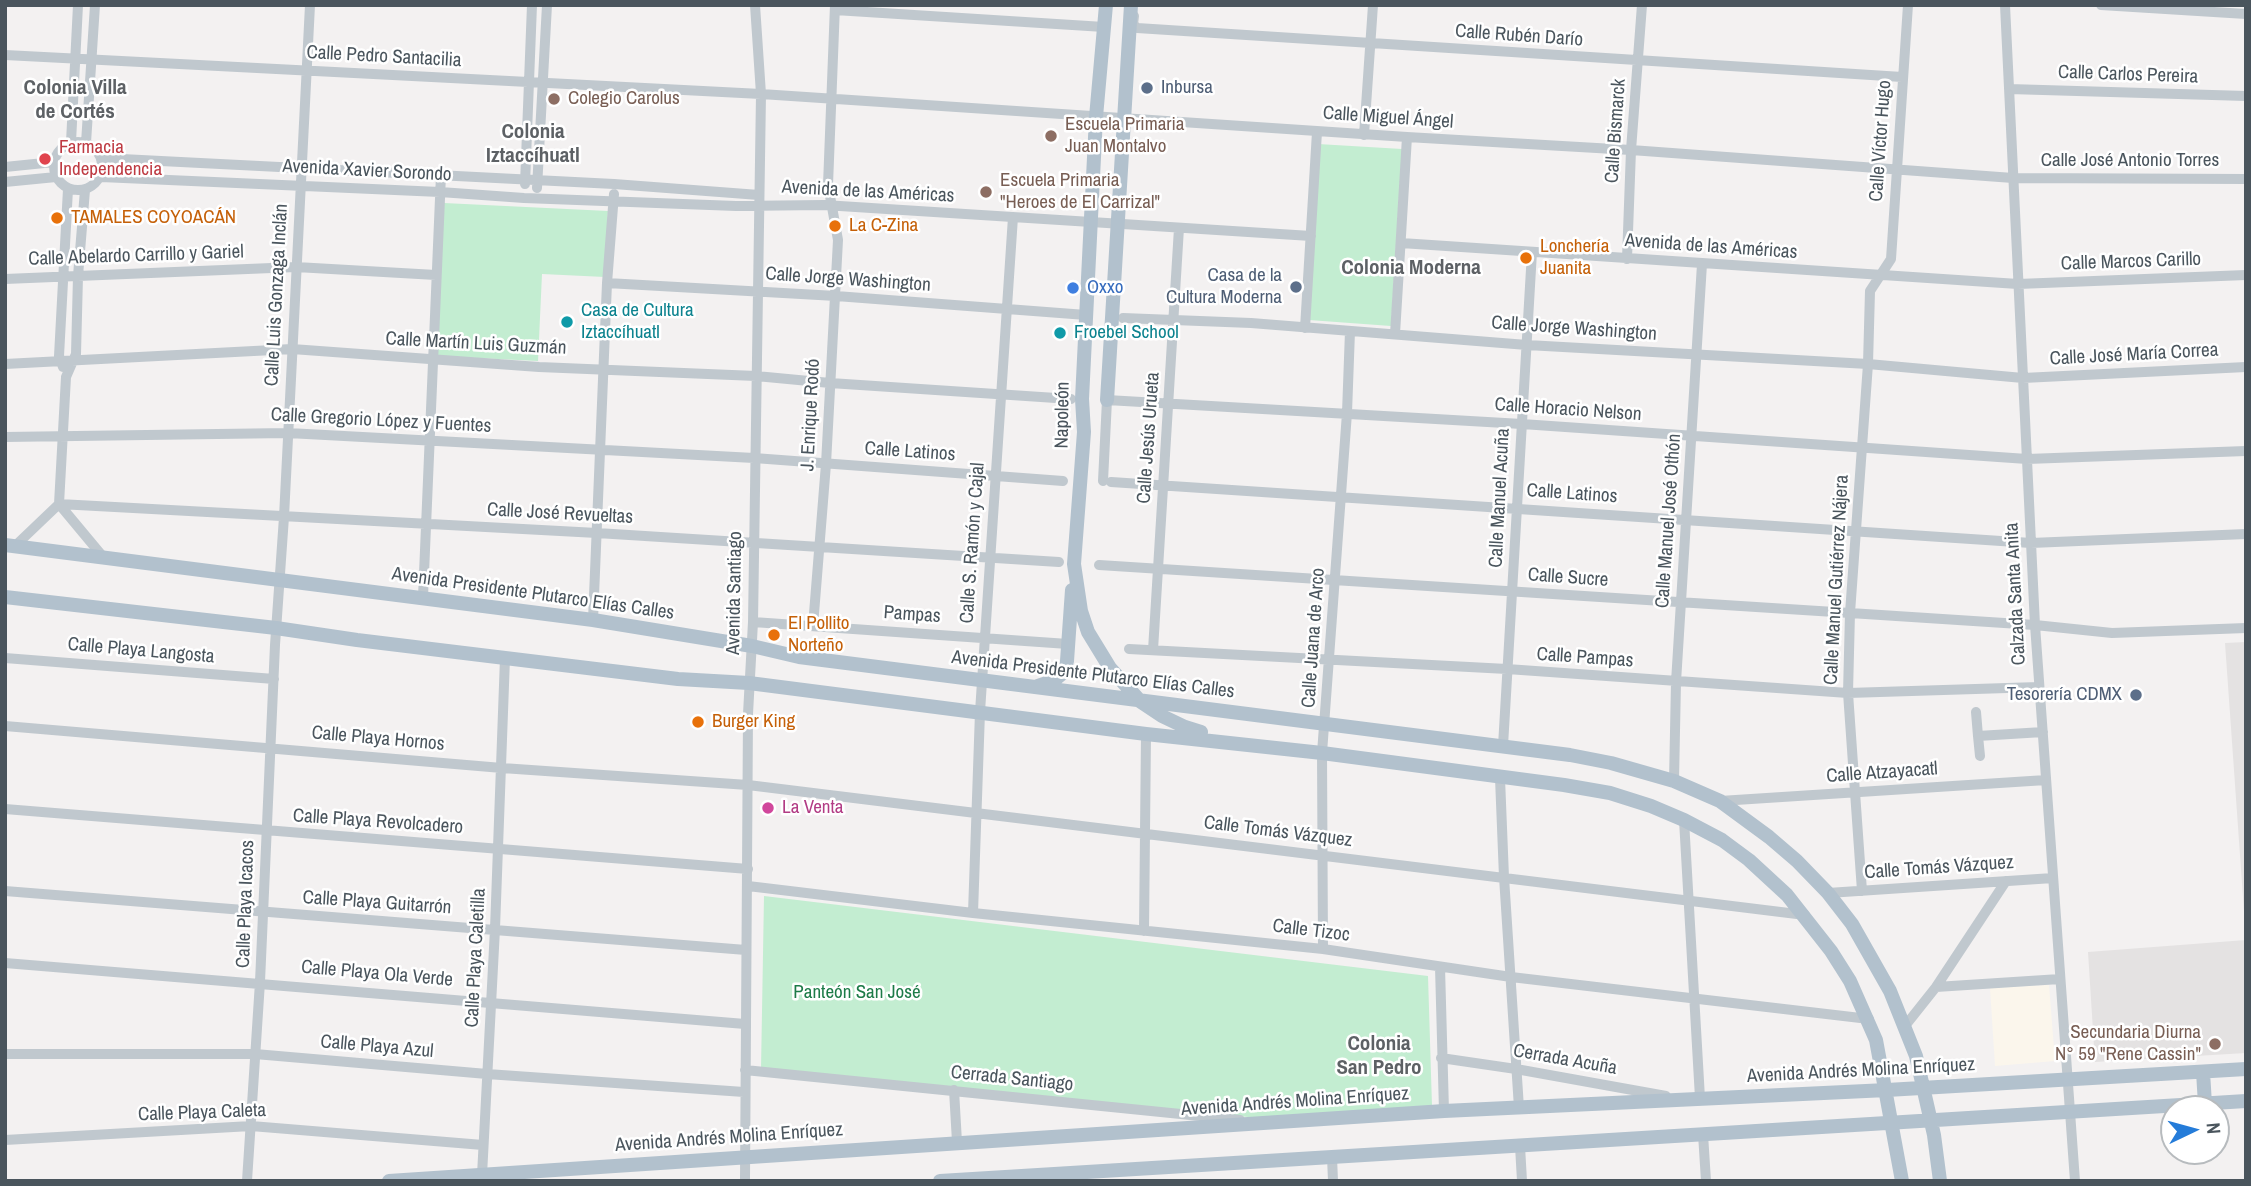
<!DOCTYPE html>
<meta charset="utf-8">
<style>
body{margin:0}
#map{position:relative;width:2251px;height:1186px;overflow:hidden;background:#f3f1f1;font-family:"Archivo Narrow",sans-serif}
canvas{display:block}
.frame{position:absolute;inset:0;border:7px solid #4a555d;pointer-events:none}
.north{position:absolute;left:2160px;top:1095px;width:70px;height:70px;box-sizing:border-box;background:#fff;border:2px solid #b7bbbe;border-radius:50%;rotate:85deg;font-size:19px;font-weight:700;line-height:28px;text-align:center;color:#4a555d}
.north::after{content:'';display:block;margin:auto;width:24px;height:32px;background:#257cd9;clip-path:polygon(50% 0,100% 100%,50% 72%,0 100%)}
</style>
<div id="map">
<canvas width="2251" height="1186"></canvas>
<div class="frame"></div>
<div class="north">N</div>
</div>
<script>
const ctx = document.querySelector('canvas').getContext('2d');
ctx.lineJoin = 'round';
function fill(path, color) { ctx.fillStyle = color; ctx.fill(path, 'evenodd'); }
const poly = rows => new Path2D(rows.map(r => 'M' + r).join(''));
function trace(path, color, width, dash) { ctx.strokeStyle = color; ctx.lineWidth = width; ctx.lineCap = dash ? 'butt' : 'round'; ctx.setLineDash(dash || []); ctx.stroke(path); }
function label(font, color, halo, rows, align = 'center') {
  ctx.font = font + ' "Archivo Narrow",sans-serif'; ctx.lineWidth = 5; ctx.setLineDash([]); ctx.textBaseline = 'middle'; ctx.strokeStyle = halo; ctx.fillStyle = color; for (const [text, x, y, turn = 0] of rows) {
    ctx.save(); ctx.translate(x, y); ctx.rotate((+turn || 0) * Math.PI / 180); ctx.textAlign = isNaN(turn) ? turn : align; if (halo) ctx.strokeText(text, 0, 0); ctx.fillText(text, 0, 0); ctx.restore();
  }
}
fill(poly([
 [2049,985,2055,1061,1995,1066,1990,988]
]), '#fbf6ec');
fill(poly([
 [2246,642,2246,1053,2095,1062,2088,952,2246,940,2225,643]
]), '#e4e2e2');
fill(poly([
 [1318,144,1402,149,1391,326,1309,320],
 [444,203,608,211,605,277,542,274,538,361,437,356],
 [764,896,1428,976,1432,1106,1258,1118,761,1069]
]), '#c3edd1');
trace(poly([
 [2005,5,2035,625,2075,1181],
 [2101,5,2246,14],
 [835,10,1104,27],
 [1134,16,1133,24,1137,28,1902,77],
 [5,55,761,94,1407,137,1631,150,2013,178,2246,179],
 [2009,89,2246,96],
 [1364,135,1373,5],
 '54 166a24 24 0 1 1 48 0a24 24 0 1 1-48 0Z',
 [71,142,78,5],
 [86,143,95,5],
 [102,158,614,184,759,195],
 [5,167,54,162],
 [101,177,440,192,524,198,736,206,824,205,1311,236],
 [5,182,56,177],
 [525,184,532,5],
 [537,188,547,5],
 [1401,243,2018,284,2246,275],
 [1627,259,1631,150,1642,5],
 [5,279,296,267,436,275],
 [607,283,836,296,1086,315],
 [1123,318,1251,323,1527,345,1868,364,2023,378,2246,367],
 [1305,328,1317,132],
 [1395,334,1407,137],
 [5,364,292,349,539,367,756,376,830,383,1071,399],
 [63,367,59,356,68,189],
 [5,437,288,433,754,458,1063,481],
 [1103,481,1107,400,1522,424,2027,459,2246,451],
 [1111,482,2031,543,2246,534],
 [59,504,597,533,1059,562],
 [59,504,104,558],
 [15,546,59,504,66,377,76,354,78,276,85,190],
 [1099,565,1850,613,2035,625,2112,633,2246,628],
 [423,597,441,175],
 [593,620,607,283,614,194],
 [753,622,1068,644],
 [813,626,826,464,838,240,828,185,835,5],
 [1129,649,1507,669,1848,693,2039,687],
 [1153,650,1179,228],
 [5,658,274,679],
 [1976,712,1978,736],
 [5,726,502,768,748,785,1805,915],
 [1503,746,1532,252],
 [1980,756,1978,736,2043,732],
 [1500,778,1504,877,1519,1108],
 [1674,781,1676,682,1702,264],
 [1720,801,2046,780],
 [5,809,748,869],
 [1684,820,1700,1098],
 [748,886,973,913,1323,949,1511,977,1869,1019],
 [5,891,746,950],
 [1862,891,1848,693,1850,613,1868,364,1870,291,1891,259,1908,5],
 [1828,893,2053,878],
 [973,913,980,712,1013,217],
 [1144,931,1146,734],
 [1323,949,1322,753,1347,413,1350,331],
 [5,963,745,1024],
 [1440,967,1444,1111],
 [1936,987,2060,979],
 [1905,1026,1936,987,2006,881],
 [5,1054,255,1054,487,1074,744,1092],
 [1441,1058,1516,1069,1666,1096],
 [745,1070,1240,1120],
 [954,1090,957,1142],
 [1703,1134,1706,1181],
 [5,1140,251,1126,483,1145],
 [1520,1146,1522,1181],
 [1332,1157,1333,1181],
 [482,1175,495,929,505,658],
 [247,1181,260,982,275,645,284,517,310,5],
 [745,1181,748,714,753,622,761,94,755,5]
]), '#c0c8ce', 10);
trace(poly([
 [1106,5,1096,117,1082,399,1084,432,1074,564,1081,611,1088,632,1110,668,1141,702,1162,716,1185,727,1201,732],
 [1107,400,1131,5],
 [5,545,593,620,752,646,799,657,1570,755,1611,763,1674,781,1720,801,1769,837,1797,861,1828,893,1852,924,1890,991,1916,1056,1934,1135,1940,1181],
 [5,597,276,628,357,640,678,679,749,683,1146,734,1322,753,1564,785,1610,793,1651,806,1684,820,1722,840,1749,860,1787,895,1831,951,1850,981,1876,1040,1902,1181],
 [1038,686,1053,681,1064,672,1067,661,1072,590],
 [2203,1072,2205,1104],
 [389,1181,1444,1111,1887,1090,2246,1069],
 [940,1181,2246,1101]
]), '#b2c1cd', 14);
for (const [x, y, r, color] of [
 [1147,88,7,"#5c6f8a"],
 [554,99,7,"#8d6e63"],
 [1051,136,7,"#8d6e63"],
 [45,159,7,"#e0444e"],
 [986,192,7,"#8d6e63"],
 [57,218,7,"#e8710a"],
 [835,226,7,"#e8710a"],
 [1526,258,7,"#e8710a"],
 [1296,287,7,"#5c6f8a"],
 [1073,288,7,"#3f7fe0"],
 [567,322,7,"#0f9aa8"],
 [1060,333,7,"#0f9aa8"],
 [774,635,7,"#e8710a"],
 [2136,695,7,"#5c6f8a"],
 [698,722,7,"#e8710a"],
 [768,808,7,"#d1479c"],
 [2215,1044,7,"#8d6e63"]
]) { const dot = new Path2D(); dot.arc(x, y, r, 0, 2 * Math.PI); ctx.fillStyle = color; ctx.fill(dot); trace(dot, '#fff', 2.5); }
label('19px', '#4a555d', '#fff', [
 ["Calle Rubén Darío",1519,36,4],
 ["Calle Pedro Santacilia",384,57,3],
 ["Calle Carlos Pereira",2128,75,2],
 ["Calle Miguel Ángel",1388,118,4],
 ["Calle Bismarck",1616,131,-86],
 ["Calle Víctor Hugo",1881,141,-86],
 ["Calle José Antonio Torres",2130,161],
 ["Avenida Xavier Sorondo",367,171,3],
 ["Avenida de las Américas",868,192,3],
 ["Avenida de las Américas",1711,247,4],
 ["Calle Abelardo Carrillo y Gariel",136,256,-2],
 ["Calle Marcos Carillo",2131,262,-2],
 ["Calle Jorge Washington",848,280,4],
 ["Calle Luis Gonzaga Inclán",277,295,-87],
 ["Calle Jorge Washington",1574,329,4],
 ["Calle Martín Luis Guzmán",476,344,3],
 ["Calle José María Correa",2134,355,-3],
 ["Calle Horacio Nelson",1568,410,4],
 ["J. Enrique Rodó",811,415,-87],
 ["Napoleón",1063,415,-89],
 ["Calle Gregorio López y Fuentes",381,421,3],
 ["Calle Jesús Urueta",1149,438,-86],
 ["Calle Latinos",910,452,4],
 ["Calle Latinos",1572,494,4],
 ["Calle Manuel Acuña",1500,498,-87],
 ["Calle José Revueltas",560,514,3],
 ["Calle Manuel José Othón",1669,521,-86],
 ["Calle S. Ramón y Cajal",973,543,-86],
 ["Calle Sucre",1568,578,4],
 ["Calle Manuel Gutiérrez Nájera",1837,580,-87],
 ["Avenida Santiago",735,593,-89],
 ["Avenida Presidente Plutarco Elías Calles",533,594,8],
 ["Calzada Santa Anita",2016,594,-93],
 ["Pampas",912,615,4],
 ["Calle Juana de Arco",1314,638,-86],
 ["Calle Playa Langosta",141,651,5],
 ["Calle Pampas",1585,658,4],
 ["Avenida Presidente Plutarco Elías Calles",1093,675,7],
 ["Calle Playa Hornos",378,739,5],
 ["Calle Atzayacatl",1882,773,-4],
 ["Calle Playa Revolcadero",378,822,4],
 ["Calle Tomás Vázquez",1278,832,7],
 ["Calle Tomás Vázquez",1939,868,-4],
 ["Calle Playa Guitarrón",377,903,4],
 ["Calle Playa Icacos",246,904,-88],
 ["Calle Tizoc",1311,931,7],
 ["Calle Playa Caletilla",476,958,-87],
 ["Calle Playa Ola Verde",377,974,5],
 ["Calle Playa Azul",377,1047,5],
 ["Cerrada Acuña",1565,1060,10],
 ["Avenida Andrés Molina Enríquez",1861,1071,-3],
 ["Cerrada Santiago",1012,1079,6],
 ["Avenida Andrés Molina Enríquez",1295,1102,-4],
 ["Calle Playa Caleta",202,1113,-2],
 ["Avenida Andrés Molina Enríquez",729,1138,-4]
]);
label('19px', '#4e5e75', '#fff', [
 ["Inbursa",1161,88,"left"],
 ["Casa de la",1282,276],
 ["Cultura Moderna",1282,298],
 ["Tesorería CDMX",2122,695]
], 'right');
label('19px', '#785e54', '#fff', [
 ["Colegio Carolus",568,99],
 ["Escuela Primaria",1065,125],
 ["Juan Montalvo",1065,147],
 ["Escuela Primaria",1000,181],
 ["\"Heroes de El Carrizal\"",1000,203],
 ["Secundaria Diurna",2201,1033,"right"],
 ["N° 59 \"Rene Cassin\"",2201,1055,"right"]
], 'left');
label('19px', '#be3a42', '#fff', [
 ["Farmacia",59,148],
 ["Independencia",59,170]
], 'left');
label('19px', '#c56008', '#fff', [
 ["TAMALES COYOACÁN",71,218],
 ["La C-Zina",849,226],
 ["Lonchería",1540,247],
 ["Juanita",1540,269],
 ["El Pollito",788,624],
 ["Norteño",788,646],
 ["Burger King",712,722]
], 'left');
label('19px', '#366cbe', '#fff', [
 ["Oxxo",1087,288]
], 'left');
label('19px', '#0d838f', '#fff', [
 ["Casa de Cultura",581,311],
 ["Iztaccíhuatl",581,333],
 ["Froebel School",1074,333]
], 'left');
label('19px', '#b23c85', '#fff', [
 ["La Venta",782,808]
], 'left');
label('19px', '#1d7b48', '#fff', [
 ["Panteón San José",857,993]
]);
label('bold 21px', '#5d6165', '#fff', [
 ["Colonia Villa",75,88],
 ["de Cortés",75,112],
 ["Colonia",533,132],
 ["Iztaccíhuatl",533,156],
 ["Colonia Moderna",1411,268],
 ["Colonia",1379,1044],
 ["San Pedro",1379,1068]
]);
</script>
